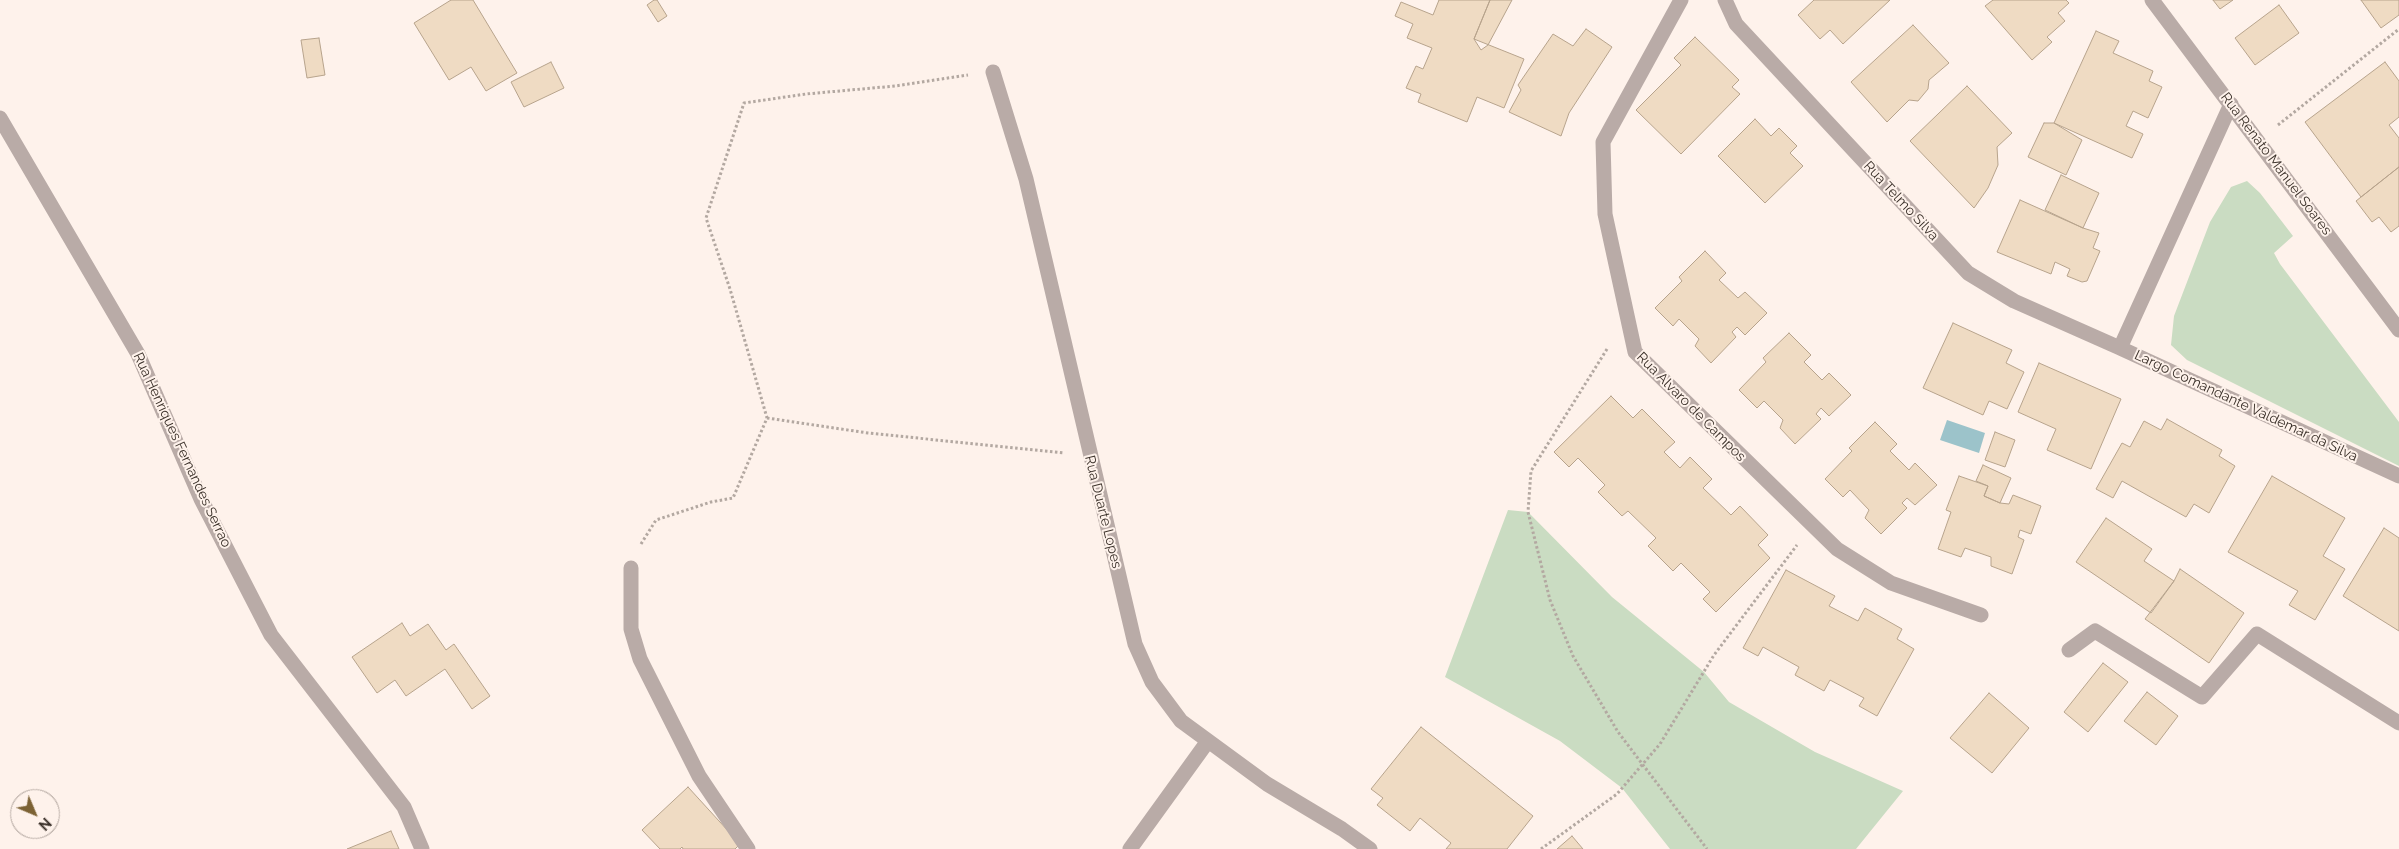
<!DOCTYPE html>
<style>
body{margin:0}
#map{position:relative;width:2399px;height:849px;overflow:hidden;background:#fef2eb;font-family:Raleway,sans-serif}
canvas{display:block}
.north{position:absolute;left:10px;top:789px;width:50px;height:50px;box-sizing:border-box;background:#fef2eb;border:1px solid #b0a49d;border-radius:50%;rotate:135deg;font-size:14px;font-weight:700;line-height:20px;text-align:center;color:#3a3029}
.north::after{content:'';display:block;margin:auto;width:18px;height:22px;background:#7c6234;clip-path:polygon(50% 0,100% 100%,50% 72%,0 100%)}
</style>
<div id="map">
<canvas width="2399" height="849"></canvas>
<div class="north">N</div>
</div>
<script>
const ctx = document.querySelector('canvas').getContext('2d');
ctx.lineJoin = 'round';
function fill(path, color) { ctx.fillStyle = color; ctx.fill(path, 'evenodd'); }
const poly = rows => new Path2D(rows.map(r => 'M' + r).join(''));
function trace(path, color, width, dash) { ctx.strokeStyle = color; ctx.lineWidth = width; ctx.lineCap = dash ? 'butt' : 'round'; ctx.setLineDash(dash || []); ctx.stroke(path); }
function label(font, color, halo, rows, align = 'center') {
  ctx.font = font + ' Raleway,sans-serif'; ctx.lineWidth = 4; ctx.setLineDash([]); ctx.textBaseline = 'middle'; ctx.strokeStyle = halo; ctx.fillStyle = color; for (const [text, x, y, turn = 0] of rows) {
    ctx.save(); ctx.translate(x, y); ctx.rotate((+turn || 0) * Math.PI / 180); ctx.textAlign = isNaN(turn) ? turn : align; if (halo) ctx.strokeText(text, 0, 0); ctx.fillText(text, 0, 0); ctx.restore();
  }
}
fill(poly([
 [2247,181,2260,193,2293,236,2274,253,2280,264,2399,422,2399,466,2187,360,2171,345,2174,316,2210,222,2231,187],
 [1508,510,1528,512,1612,597,1704,672,1729,702,1815,752,1903,791,1856,849,1670,849,1622,788,1560,741,1445,677]
]), '#cadcc2');
fill(poly([
 [1947,420,1985,433,1979,453,1940,440]
]), '#9cc3ca');
const building = poly([
 [451,0,473,0,517,73,486,91,471,67,449,80,414,23,451,0],
 [654,0,657,0,667,16,658,22,647,5,654,0],
 [1439,0,1490,0,1474,39,1524,59,1504,108,1477,97,1467,122,1418,102,1421,94,1406,88,1416,66,1423,69,1432,48,1407,38,1413,24,1395,16,1401,2,1433,15,1439,0],
 [1490,0,1512,0,1488,45,1481,50,1474,39,1490,0],
 [1814,0,1890,0,1843,44,1830,30,1820,39,1798,15,1814,0],
 [1993,0,2066,0,2069,3,2058,13,2065,21,2047,37,2052,42,2032,60,1985,6,1993,0],
 [2213,0,2233,0,2220,9,2213,0],
 [2361,0,2399,0,2399,15,2381,28,2361,0],
 [2279,5,2299,33,2255,65,2235,38,2279,5],
 [1913,25,1949,63,1929,80,1928,89,1918,101,1909,100,1887,122,1851,82,1913,25],
 [1586,29,1612,47,1569,113,1561,136,1509,112,1521,90,1518,85,1553,34,1573,46,1586,29],
 [2096,31,2119,41,2113,53,2153,71,2149,81,2162,87,2148,118,2133,111,2126,126,2143,134,2132,158,2054,123,2096,31],
 [1695,37,1739,80,1732,87,1740,94,1681,154,1636,110,1681,65,1674,58,1695,37],
 [319,38,325,75,307,78,301,40,319,38],
 [551,62,564,88,524,107,511,82,551,62],
 [2385,62,2399,81,2399,117,2389,125,2399,138,2399,167,2361,197,2305,122,2385,62],
 [1967,86,2012,133,1997,147,1998,165,1988,188,1974,208,1910,141,1967,86],
 [1755,119,1771,136,1779,128,1797,146,1790,153,1803,166,1765,203,1718,156,1755,119],
 [2044,123,2054,123,2082,140,2066,175,2028,157,2044,123],
 [2399,167,2399,226,2391,232,2379,217,2372,222,2356,201,2399,167],
 [2061,175,2099,193,2083,228,2045,210,2061,175],
 [2020,200,2083,228,2099,233,2093,248,2100,251,2087,281,2082,282,2067,276,2070,269,2055,262,2051,274,1997,252,2020,200],
 [1705,251,1726,273,1719,280,1738,298,1745,292,1767,313,1745,335,1737,327,1732,332,1736,337,1711,363,1695,346,1699,339,1679,319,1673,326,1655,308,1682,281,1679,277,1705,251],
 [1953,323,2012,350,2006,363,2024,372,2007,409,1989,401,1983,415,1923,388,1953,323],
 [1789,333,1811,355,1804,362,1822,380,1829,373,1851,395,1829,416,1821,408,1816,414,1821,419,1795,444,1780,428,1783,420,1764,401,1757,408,1739,390,1766,362,1763,358,1789,333],
 [2039,363,2121,399,2091,469,2047,450,2056,429,2018,412,2039,363],
 [1611,396,1633,418,1642,409,1675,442,1664,452,1680,468,1690,457,1712,479,1703,488,1731,515,1740,506,1768,535,1758,545,1770,558,1716,612,1703,599,1710,592,1681,563,1673,571,1648,546,1656,538,1628,511,1622,516,1598,492,1605,485,1578,458,1569,467,1554,452,1611,396],
 [2167,419,2222,450,2219,456,2235,466,2209,513,2194,504,2186,517,2122,481,2113,498,2096,489,2122,443,2130,447,2144,421,2161,430,2167,419],
 [1875,422,1897,444,1890,451,1909,470,1915,463,1937,485,1915,505,1907,498,1902,503,1907,508,1881,534,1865,518,1869,510,1850,490,1843,497,1825,479,1852,451,1849,448,1875,422],
 [1995,432,2015,440,2005,467,1985,460,1995,432],
 [1983,465,2011,478,2000,503,1984,496,1988,486,1976,481,1983,465],
 [1959,476,1988,486,1984,496,2000,503,2009,504,2013,495,2041,506,2031,534,2020,530,2018,537,2024,540,2012,574,1991,566,1991,557,1965,548,1961,557,1938,549,1951,512,1946,510,1959,476],
 [2272,476,2345,518,2323,556,2345,569,2315,620,2289,605,2298,591,2228,552,2272,476],
 [2106,518,2152,549,2144,561,2174,581,2151,613,2076,562,2106,518],
 [2384,528,2399,538,2399,631,2343,596,2384,528],
 [2180,569,2244,613,2209,663,2145,619,2174,581,2180,569],
 [1786,570,1835,596,1829,606,1858,621,1865,608,1902,629,1897,639,1914,649,1877,716,1859,706,1864,698,1830,680,1824,691,1795,675,1799,667,1763,647,1758,656,1743,648,1786,570],
 [402,623,410,636,428,624,446,650,454,644,490,696,472,709,445,669,406,696,395,680,377,693,352,657,402,623],
 [2103,663,2128,682,2088,732,2064,712,2103,663],
 [2147,692,2178,716,2156,745,2124,721,2147,692],
 [1989,693,2029,728,1992,773,1950,738,1989,693],
 [1421,727,1533,816,1507,849,1446,849,1451,843,1420,818,1410,831,1377,805,1383,798,1371,789,1421,727],
 [688,787,740,844,735,849,683,849,682,847,680,849,660,849,642,830,688,787],
 [391,831,399,849,347,849,391,831],
 [1572,836,1583,849,1557,849,1572,836]
]);
fill(building, '#efdbc3');
trace(building, '#b7a38c', 1);
trace(poly([
 [2278,125,2399,29],
 [1607,349,1531,471,1528,512,1550,600,1573,656,1618,732,1707,849],
 [767,418,868,433,1064,453],
 [641,544,656,520,711,502,733,498,767,418,730,289,706,218,744,103,806,94,895,86,968,75],
 [1541,849,1617,794,1660,744,1714,655,1797,545]
]), '#b3a8a1', 3, [2.5, 2.5]);
trace(poly([
 [1681,0,1603,142,1605,214,1635,352,1837,549,1891,583,1981,615],
 [1725,0,1736,24,1968,273,2014,301,2120,348],
 [2152,0,2399,330],
 [993,72,1026,179,1135,644,1152,682,1181,721,1267,784,1342,829,1370,849],
 [2231,104,2120,348,2399,476],
 [0,118,138,354,201,499,271,635,404,807,422,849],
 [631,568,631,629,640,659,699,776,748,849],
 [2069,650,2095,631,2202,697,2257,634,2399,723],
 [1130,849,1208,741]
]), '#b9aba7', 15);
label('14px', '#3a3029', '#fef2eb', [
 ["Rua Renato Manuel Soares",2276,164,53],
 ["Rua Telmo Silva",1901,201,47],
 ["Largo Comandante Valdemar da Silva",2246,406,25],
 ["Rua Alvaro de Campos",1691,407,45],
 ["Rua Henriques Fernandes Serrao",182,450,65],
 ["Rua Duarte Lopes",1103,512,76]
]);
</script>
